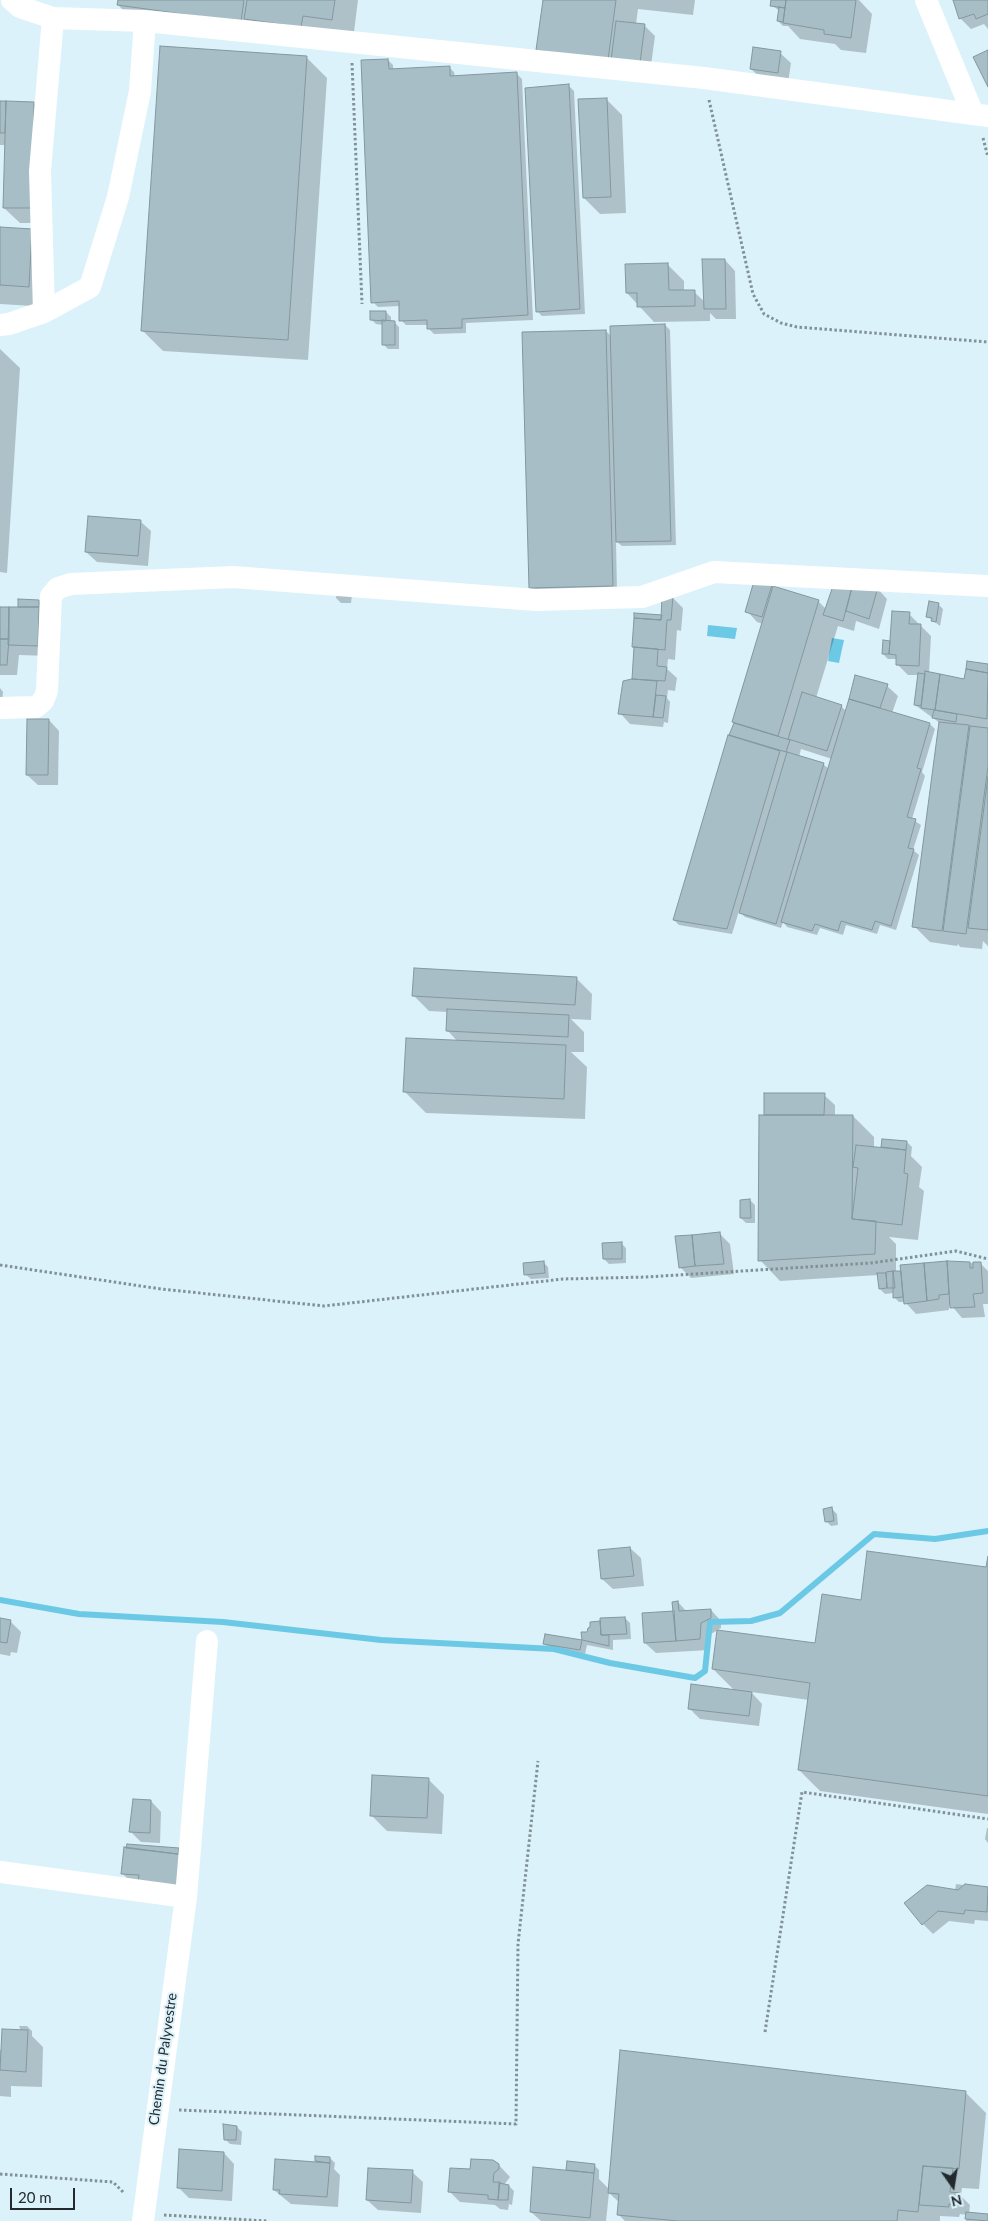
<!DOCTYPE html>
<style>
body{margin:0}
#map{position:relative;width:988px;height:2221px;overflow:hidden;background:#dbf2fa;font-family:Lato,sans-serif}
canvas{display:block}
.north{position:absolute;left:928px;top:2161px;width:50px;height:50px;-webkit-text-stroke:4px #dbf2fa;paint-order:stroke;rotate:167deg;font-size:14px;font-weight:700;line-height:20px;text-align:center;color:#222a2d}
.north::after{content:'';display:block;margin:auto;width:18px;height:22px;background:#222a2d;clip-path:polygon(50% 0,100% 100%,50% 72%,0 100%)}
.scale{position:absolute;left:10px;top:2188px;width:65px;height:22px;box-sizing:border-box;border:2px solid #222a2d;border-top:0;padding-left:6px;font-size:15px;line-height:18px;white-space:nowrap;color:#222a2d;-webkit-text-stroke:4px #dbf2fa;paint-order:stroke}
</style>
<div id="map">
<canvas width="988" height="2221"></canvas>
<div class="north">N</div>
<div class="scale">20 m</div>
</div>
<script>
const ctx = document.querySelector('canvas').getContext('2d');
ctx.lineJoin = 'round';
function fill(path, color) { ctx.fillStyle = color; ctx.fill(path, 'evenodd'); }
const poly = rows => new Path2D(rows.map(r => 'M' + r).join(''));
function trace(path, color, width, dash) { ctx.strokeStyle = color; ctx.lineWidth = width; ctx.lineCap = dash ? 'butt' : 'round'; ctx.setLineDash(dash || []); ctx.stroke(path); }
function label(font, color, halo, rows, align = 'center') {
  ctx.font = font + ' Lato,sans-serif'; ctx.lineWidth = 4; ctx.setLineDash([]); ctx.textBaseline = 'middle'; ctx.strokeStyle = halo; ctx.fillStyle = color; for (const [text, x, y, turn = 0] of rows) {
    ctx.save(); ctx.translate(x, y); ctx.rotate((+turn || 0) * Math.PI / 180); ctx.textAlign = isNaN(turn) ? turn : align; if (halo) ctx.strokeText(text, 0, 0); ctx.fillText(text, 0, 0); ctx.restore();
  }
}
fill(poly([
 [708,625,737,628,735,639,707,636],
 [832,638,844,640,839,663,828,661]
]), '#6cc9e5');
fill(poly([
 [119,0,358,0,353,40,139,26,118,5],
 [544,0,695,0,693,15,638,9,636,24,644,25,655,36,650,73,629,80],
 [772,0,859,0,872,14,866,53,841,50,835,44,800,39,788,26,783,26,778,21,780,11,771,5],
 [954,0,988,0,988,29,984,24,971,29,961,19],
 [780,53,791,63,788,83,762,79,751,69],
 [306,57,327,78,308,360,163,351,142,330],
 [388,60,393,65,393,70,449,67,454,72,455,77,517,74,522,79,533,320,466,323,466,333,434,334,429,329,428,325,406,325,401,320,400,306,378,307,373,302],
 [569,86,574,91,585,314,542,316,537,311],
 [606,99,622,115,626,213,600,214,584,198],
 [0,102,33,103,49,119,47,223,20,223,4,208,6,145,0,145],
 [0,228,32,230,50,307,0,304],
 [725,260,735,271,736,319,716,319,710,313,710,321,654,322,627,293,668,265,684,281,684,292,694,292,705,302],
 [386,312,391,317,391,322,394,322,399,327,399,349,388,349,383,344,383,325,376,324,371,319],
 [665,325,670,330,676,545,622,546,616,541,617,591,535,593,530,588,606,331,612,337],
 [0,349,20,368,7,573,0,572],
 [140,521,151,531,148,566,97,562,86,552],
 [771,586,818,601,826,609,834,588,877,588,887,599,879,629,856,621,854,631,838,626,816,698,841,706,846,711,856,677,887,686,898,696,892,713,930,724,935,729,922,772,925,776,912,819,921,825,913,850,919,855,896,930,880,925,877,934,846,925,843,935,820,928,817,935,787,927,783,922,781,928,745,917,739,911,732,934,679,925,674,920,734,738,731,735,763,624,757,622,747,611],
 [801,749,832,759,829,769,823,764,799,757],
 [337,590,352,595,351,603,341,603,336,598],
 [673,598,683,608,681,631,677,630,675,660,668,659,667,669,677,678,675,691,668,690,667,698,670,702,668,723,664,722,663,727,630,724,620,713,633,680,635,615,662,617],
 [39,601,44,606,48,656,19,655,17,675,0,675,0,608,19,608],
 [938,604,943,609,940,626,928,617],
 [909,614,931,636,929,673,965,680,988,665,988,946,983,941,982,949,960,947,958,944,957,946,930,942,914,926,940,723,915,705,919,675,908,675,897,664,896,659,888,659,883,654],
 [0,688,3,692,2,705,0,705],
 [49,720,59,731,58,785,38,785,27,775],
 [576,978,592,994,591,1020,571,1019,584,1032,584,1052,571,1052,587,1067,585,1119,426,1113,405,1092,458,1042,448,1031,448,1012,429,1011,413,995],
 [824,1095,835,1105,835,1116,853,1116,874,1137,874,1148,882,1149,883,1140,907,1142,912,1147,911,1156,922,1167,919,1187,924,1191,918,1240,889,1237,896,1244,896,1273,900,1272,902,1267,960,1262,981,1264,988,1271,988,1304,983,1304,985,1317,962,1318,951,1305,949,1305,949,1310,916,1314,905,1302,899,1302,894,1297,894,1293,885,1294,880,1289,879,1275,780,1281,760,1260],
 [750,1200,755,1205,755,1223,746,1223,741,1218],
 [719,1233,730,1244,734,1274,691,1278,680,1267],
 [621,1243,626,1248,626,1263,609,1264,604,1259],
 [543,1262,548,1267,549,1278,531,1279,525,1274],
 [832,1509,837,1514,838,1525,831,1526,826,1521],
 [630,1548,641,1558,644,1586,613,1589,602,1579],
 [988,1565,988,1814,820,1791,799,1770,809,1700,751,1692,762,1704,759,1726,700,1719,689,1708,735,1691,713,1669,816,1644,862,1601,988,1568],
 [678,1602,687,1612,711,1610,721,1621,721,1628,711,1634,710,1650,656,1653,645,1643,674,1613],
 [625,1618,630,1623,631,1639,613,1640,613,1650,587,1645,585,1654,550,1649,545,1644,546,1635,583,1641,583,1633,588,1633,592,1628,591,1623],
 [0,1620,10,1621,21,1632,17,1653,11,1652,10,1656,0,1654],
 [428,1779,444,1795,442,1834,387,1831,371,1815],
 [151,1801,161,1812,160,1843,141,1842,131,1832],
 [987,1828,988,1828,988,1843,985,1839],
 [178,1849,183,1854,133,1884,122,1873,125,1850],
 [956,1884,988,1888,988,1921,975,1920,974,1924,949,1921,933,1934,923,1924,955,1891],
 [19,2026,27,2026,32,2031,32,2036,43,2047,42,2087,11,2086,11,2097,0,2096,0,2050,3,2050,21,2031],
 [965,2092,986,2113,979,2189,962,2188,961,2196,970,2205,969,2214,988,2216,988,2221,966,2221,967,2215,960,2214,959,2217,940,2216,940,2221,625,2221,618,2214,619,2202,609,2193,606,2221,541,2221,531,2212,570,2172,567,2169,594,2165,599,2170,599,2179,609,2189],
 [237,2127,242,2132,241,2145,230,2144,225,2139],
 [224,2153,234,2164,232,2201,189,2198,178,2187],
 [330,2158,335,2163,334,2169,340,2175,338,2207,291,2204,274,2190,318,2163,316,2161],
 [496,2162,510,2177,504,2185,509,2186,514,2191,512,2205,509,2204,508,2210,500,2209,495,2205,460,2202,449,2191,471,2171],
 [412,2172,423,2182,421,2213,378,2210,367,2200]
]), '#0003');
trace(poly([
 [0,1600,79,1614,223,1622,381,1640,554,1649,610,1663,695,1678,705,1671,710,1622,751,1621,780,1613,874,1534,935,1539,988,1531]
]), '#6cc9e5', 6);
const building = poly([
 [118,0,244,0,241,22,117,5,118,0],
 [247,0,335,0,332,20,303,16,301,27,244,19,247,0],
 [543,0,616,0,608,60,536,50,543,0],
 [771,0,786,0,785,8,770,6,771,0],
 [786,0,856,0,851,38,824,34,824,30,783,23,786,0],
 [953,0,988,0,988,14,976,19,974,14,959,19,953,0],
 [779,7,785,8,783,22,777,21,779,7],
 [616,21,645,24,640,63,611,60,616,21],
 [160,46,307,56,288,340,141,331,160,46],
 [753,47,781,51,778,73,750,69,753,47],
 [988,50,988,87,973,57,988,50],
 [388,59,389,69,450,66,450,76,517,72,528,315,462,319,462,328,427,329,427,320,399,321,399,301,371,303,361,60,388,59],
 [569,84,580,309,536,312,525,88,569,84],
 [607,98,611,197,583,198,578,99,607,98],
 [0,101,6,101,5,133,0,133,0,101],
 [6,101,34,102,32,208,3,208,6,101],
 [0,227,32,229,29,287,0,285,0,227],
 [702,259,725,259,726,309,704,309,702,259],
 [668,263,669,290,695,290,695,306,637,307,637,293,626,293,625,264,668,263],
 [370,311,386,311,386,321,370,320,370,311],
 [382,320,395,321,395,345,382,345,382,320],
 [665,324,671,541,616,542,610,326,665,324],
 [606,330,613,586,529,588,522,332,606,330],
 [88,516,141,520,138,556,85,552,88,516],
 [754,581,772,585,762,617,745,612,754,581],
 [773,586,819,600,778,736,732,722,773,586],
 [833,586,852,587,843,621,823,615,833,586],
 [852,587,878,587,869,619,846,611,852,587],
 [662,595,673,596,671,620,667,620,665,650,632,647,634,618,661,620,662,595],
 [18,599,39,600,39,607,18,607,18,599],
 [929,601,939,603,936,622,931,621,932,618,926,617,929,601],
 [0,607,9,607,9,639,0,639,0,607],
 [9,607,39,607,38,646,8,645,9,607],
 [892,611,910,612,909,624,921,624,919,666,896,665,896,655,889,654,892,611],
 [634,613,662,615,661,620,634,618,634,613],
 [0,639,9,639,7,665,0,665,0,639],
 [883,640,890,641,889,654,882,654,883,640],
 [634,647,658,649,657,666,667,667,665,681,632,679,634,647],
 [967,661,988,664,988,673,966,669,967,661],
 [966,669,988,673,987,719,935,710,940,674,964,679,966,669],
 [925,671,940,674,935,710,921,708,925,671],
 [918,673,925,674,921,706,914,705,918,673],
 [855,675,888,684,880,708,849,699,855,675],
 [632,679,657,681,653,717,618,714,623,681,632,679],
 [802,692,842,705,827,751,788,739,802,692],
 [656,695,666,696,663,718,653,717,656,695],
 [849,699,930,723,917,768,921,769,907,817,916,819,908,848,914,849,891,926,875,921,872,930,841,921,838,931,815,924,812,931,781,922,849,699],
 [934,710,957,714,956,722,932,718,934,710],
 [27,719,49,719,48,775,26,775,27,719],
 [939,722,969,725,942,931,912,927,939,722],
 [734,723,790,740,786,752,729,735,734,723],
 [970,726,988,728,988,766,966,934,943,931,970,726],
 [728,735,780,751,727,929,673,920,728,735],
 [787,752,824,763,776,924,739,913,787,752],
 [988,777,988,930,968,928,988,777],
 [414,968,577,977,575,1005,412,996,414,968],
 [447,1009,569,1015,568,1037,446,1031,447,1009],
 [406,1038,566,1045,564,1099,403,1092,406,1038],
 [764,1093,825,1093,824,1115,764,1115,764,1093],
 [759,1115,853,1115,852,1219,876,1221,875,1254,758,1261,759,1115],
 [882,1139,907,1141,906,1150,881,1147,882,1139],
 [856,1145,906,1150,904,1173,908,1174,902,1225,852,1219,858,1168,853,1167,856,1145],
 [750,1199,751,1218,740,1218,740,1200,750,1199],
 [720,1232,724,1264,695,1266,692,1235,720,1232],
 [692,1235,695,1266,679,1268,675,1236,692,1235],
 [622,1242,622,1259,603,1259,602,1243,622,1242],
 [544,1261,545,1273,524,1275,523,1263,544,1261],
 [947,1261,970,1262,970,1268,973,1268,973,1262,981,1262,983,1293,973,1294,975,1307,950,1308,947,1261],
 [947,1261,949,1294,939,1295,939,1299,927,1301,924,1263,947,1261],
 [924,1263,927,1301,904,1304,900,1265,924,1263],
 [893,1271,901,1271,903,1297,893,1298,893,1271],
 [893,1271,895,1288,887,1288,886,1272,893,1271],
 [877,1273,886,1273,887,1288,879,1289,877,1273],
 [832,1507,834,1521,825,1522,823,1509,832,1507],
 [630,1547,634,1576,601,1579,598,1550,630,1547],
 [867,1551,986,1567,988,1556,988,1796,798,1770,810,1683,712,1669,717,1630,815,1643,822,1594,861,1600,867,1551],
 [678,1601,679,1611,711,1609,711,1618,701,1623,700,1639,676,1641,672,1602,678,1601],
 [674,1611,676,1641,644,1643,642,1613,674,1611],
 [625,1617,627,1634,601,1635,600,1618,625,1617],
 [0,1618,11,1620,7,1643,0,1642,0,1618],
 [600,1621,601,1635,609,1635,609,1646,582,1640,581,1632,587,1632,588,1628,590,1627,590,1622,600,1621],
 [545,1634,582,1640,580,1650,543,1644,545,1634],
 [691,1684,752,1692,749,1716,688,1709,691,1684],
 [372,1775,429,1778,427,1818,370,1816,372,1775],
 [133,1799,151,1800,150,1833,129,1832,133,1799],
 [127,1844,179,1848,178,1854,126,1848,127,1844],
 [124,1847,184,1855,181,1886,138,1881,139,1875,121,1874,124,1847],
 [965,1884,988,1887,987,1912,965,1910,964,1914,938,1911,922,1925,904,1903,927,1885,958,1890,965,1884],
 [2,2029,28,2030,26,2072,0,2070,2,2029],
 [620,2050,966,2091,959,2169,923,2166,918,2212,898,2210,897,2221,678,2221,617,2215,619,2194,608,2193,620,2050],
 [223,2124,237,2126,236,2140,224,2140,223,2124],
 [179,2149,224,2152,222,2191,177,2188,179,2149],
 [315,2156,330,2157,330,2163,315,2161,315,2156],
 [275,2159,330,2163,327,2197,279,2194,280,2190,273,2190,275,2159],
 [471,2159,493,2160,499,2164,499,2169,494,2173,493,2182,500,2182,498,2200,488,2199,488,2195,448,2192,450,2168,470,2169,471,2159],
 [567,2161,595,2164,594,2173,566,2170,567,2161],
 [923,2166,953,2168,950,2192,960,2193,959,2205,949,2204,949,2207,919,2205,923,2166],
 [533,2167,594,2173,590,2218,530,2212,533,2167],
 [368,2168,413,2170,411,2203,366,2200,368,2168],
 [499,2183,509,2185,508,2200,498,2200,499,2183],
 [966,2212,988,2214,988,2221,965,2219,966,2212]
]);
fill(building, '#a8bec6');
trace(building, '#82979e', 1);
trace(poly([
 [352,63,362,304],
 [709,100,753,294,764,314,781,323,797,327,988,342],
 [983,138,988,157],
 [0,1265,161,1289,324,1306,563,1279,646,1277,871,1263,956,1251,988,1259],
 [765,2032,802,1792,988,1819],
 [179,2110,516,2124,518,1944,538,1761],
 [0,2174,113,2182,124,2193],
 [164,2215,267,2221]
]), '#819196', 3, [2.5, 2.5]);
trace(poly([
 [12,0,20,7,53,18],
 [926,0,973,114],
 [44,312,40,171,53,18,145,21],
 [0,325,9,324,44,312,90,287,118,197,140,91,145,21,704,78,988,116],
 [0,708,36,707,43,701,47,691,51,596,58,588,71,584,233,577,536,600,642,597,714,572,988,586],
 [0,1872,186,1897],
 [143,2221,186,1897,207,1641]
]), '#fff', 22);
label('14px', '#222a2d', '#dbf2fa', [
 ["Chemin du Palyvestre",163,2059,-82]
]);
</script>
